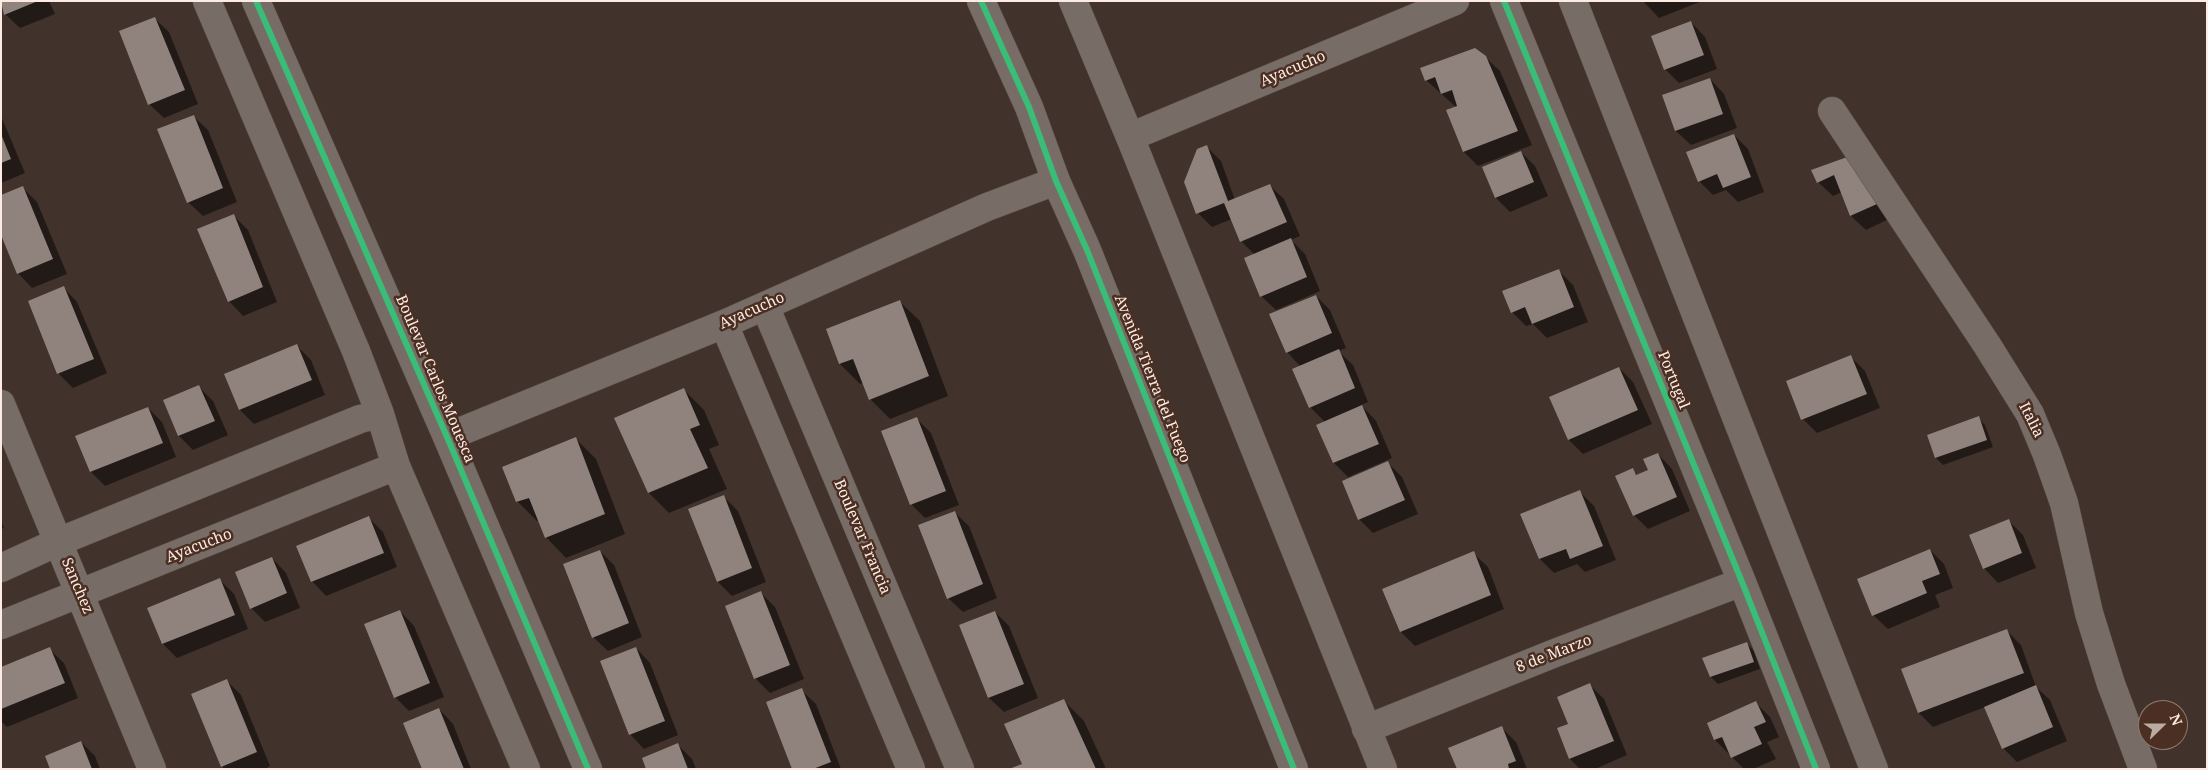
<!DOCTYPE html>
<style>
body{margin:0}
#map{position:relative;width:2208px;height:770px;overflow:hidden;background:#41322b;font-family:"Noto Serif",serif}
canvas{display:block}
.frame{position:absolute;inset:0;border:2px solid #feece4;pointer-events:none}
.north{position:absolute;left:2138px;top:700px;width:50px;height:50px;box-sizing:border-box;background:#4a2f22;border:1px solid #927b70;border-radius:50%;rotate:68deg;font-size:14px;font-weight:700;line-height:20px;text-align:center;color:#feece4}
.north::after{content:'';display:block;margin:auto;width:18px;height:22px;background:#bcaba3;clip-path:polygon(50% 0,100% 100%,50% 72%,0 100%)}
</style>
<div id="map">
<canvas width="2208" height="770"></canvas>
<div class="frame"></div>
<div class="north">N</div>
</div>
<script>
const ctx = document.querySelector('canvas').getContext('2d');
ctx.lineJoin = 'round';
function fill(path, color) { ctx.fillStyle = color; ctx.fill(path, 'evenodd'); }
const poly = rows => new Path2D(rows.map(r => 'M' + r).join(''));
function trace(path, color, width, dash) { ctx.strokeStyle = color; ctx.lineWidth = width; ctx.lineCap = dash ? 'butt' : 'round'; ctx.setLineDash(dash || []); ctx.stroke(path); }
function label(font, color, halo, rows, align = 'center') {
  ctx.font = font + ' "Noto Serif",serif'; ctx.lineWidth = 5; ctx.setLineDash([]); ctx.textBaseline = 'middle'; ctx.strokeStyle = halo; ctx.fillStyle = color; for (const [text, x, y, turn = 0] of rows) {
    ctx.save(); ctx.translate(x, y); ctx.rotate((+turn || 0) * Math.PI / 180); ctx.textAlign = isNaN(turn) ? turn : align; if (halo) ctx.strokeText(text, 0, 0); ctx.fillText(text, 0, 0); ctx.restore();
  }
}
fill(poly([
 [1,1,49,1,55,14,20,28,5,14],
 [1643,1,1702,1,1659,18],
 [154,18,169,32,198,104,164,118,149,104],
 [1691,22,1705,37,1717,69,1679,83,1665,69],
 [1485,57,1500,71,1532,145,1478,166,1464,152,1456,107,1426,80],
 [1710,79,1724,94,1737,128,1691,145,1676,131],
 [1,116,25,173,1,183],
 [193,116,208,130,237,202,203,216,188,202],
 [1734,135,1748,149,1764,192,1738,202,1726,190,1713,195,1699,181],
 [1207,147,1221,161,1235,200,1269,185,1284,199,1300,236,1291,240,1305,254,1320,291,1276,310,1261,296,1255,255,1241,241,1232,219,1212,227,1198,213],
 [1521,152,1535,166,1548,196,1510,212,1496,198],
 [1849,157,1891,218,1866,230,1851,216,1842,192,1833,196,1818,182],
 [23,188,37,202,67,274,32,288,18,273],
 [233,215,248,230,277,302,243,316,229,301],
 [1558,270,1573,285,1588,322,1547,338,1533,324,1526,326,1512,312],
 [63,287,77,302,107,373,73,388,58,373],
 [1316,296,1330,310,1346,348,1338,351,1353,365,1368,402,1361,405,1376,421,1392,458,1348,477,1334,463,1325,422,1310,407,1301,367,1287,352],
 [899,301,920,321,948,396,890,419,870,399,863,383,860,384,840,364],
 [297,346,311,360,325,395,254,424,240,410,226,375],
 [1851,357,1865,371,1880,408,1817,433,1803,419],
 [1619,368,1633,382,1652,424,1583,454,1569,440],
 [199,387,213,401,228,435,193,450,179,436,165,401],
 [683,389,704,410,719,445,709,449,727,489,669,513,649,493,615,419],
 [148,408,162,422,176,457,105,486,91,472,76,437],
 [1978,418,1985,425,1993,447,1943,465,1936,458,1928,435],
 [917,419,931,433,959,505,925,518,911,504],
 [576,439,596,459,625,534,566,558,546,537,539,521,537,521,517,501],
 [1658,454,1672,469,1690,511,1648,529,1634,515,1632,470,1638,476,1649,471],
 [1388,463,1402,477,1418,514,1373,533,1359,519],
 [1580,492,1594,506,1616,560,1585,572,1577,564,1554,573,1540,559],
 [723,496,738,511,766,582,732,596,718,582,689,510],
 [954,512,969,526,997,598,963,612,948,598],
 [369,518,383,532,397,567,326,596,312,581],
 [1,520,4,528,1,529],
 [2009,521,2023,535,2036,568,1998,583,1984,568],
 [1930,550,1944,564,1953,588,1935,595,1940,607,1888,629,1873,615],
 [600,551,614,565,642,637,608,651,593,637],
 [1473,553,1488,567,1504,609,1415,646,1401,632,1384,590],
 [272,558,286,573,300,608,265,622,251,608],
 [220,580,234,594,248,629,177,658,163,644,149,609],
 [761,593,775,607,804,679,770,693,755,678],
 [400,611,414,626,444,697,409,711,395,697],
 [995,612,1009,626,1038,698,1004,712,989,698,961,626],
 [2006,630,2021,645,2036,687,2050,700,2067,741,2017,762,2003,748,1985,707,1933,727,1919,713,1903,670],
 [1747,644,1754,651,1760,669,1718,684,1711,677],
 [636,648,650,663,678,735,644,749,630,734],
 [49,649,64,663,78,698,7,727,1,721,1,668],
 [227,681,241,695,270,766,265,769,224,769,222,766],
 [1590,685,1604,699,1627,755,1595,769,1580,769,1570,759,1558,729,1570,724],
 [801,690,816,704,841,769,793,769],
 [1064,701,1084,721,1106,769,1014,769,1023,765],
 [1756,703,1770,717,1779,737,1767,742,1776,759,1753,769,1744,769,1715,740,1709,724],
 [439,709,453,724,471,769,423,769],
 [1502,728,1516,742,1527,769,1458,769],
 [81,742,95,756,100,769,51,769],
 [678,745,692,759,696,769,647,769]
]), '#0007');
fill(poly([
 [1,1,38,1,4,15],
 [155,17,185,90,148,105,119,31],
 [1691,21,1704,55,1664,70,1651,36],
 [1475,48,1486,56,1518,131,1463,152,1446,110,1457,106,1452,90,1441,94,1435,77,1425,81,1420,68],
 [1710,78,1723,114,1675,131,1662,95],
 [194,115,223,188,187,203,157,129],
 [1,134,11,159,1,163],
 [1734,134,1751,177,1723,188,1717,174,1698,182,1686,152],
 [1207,145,1228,201,1270,184,1287,222,1240,242,1224,203,1196,214,1184,182,1197,149],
 [1521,151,1534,182,1495,198,1482,167],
 [1850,156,1877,204,1850,216,1834,175,1817,183,1811,170],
 [23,186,53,259,17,274,1,235,1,195],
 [234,214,263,287,228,302,197,229],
 [1291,238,1307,277,1260,297,1244,258],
 [1559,269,1574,307,1532,324,1525,307,1511,313,1502,291],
 [64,286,94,359,57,374,28,301],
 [1316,295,1332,333,1286,353,1269,314],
 [900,300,929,376,869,400,853,359,839,364,826,329],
 [297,344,312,380,239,410,224,374],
 [1339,349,1355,388,1309,408,1292,369],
 [1851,355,1867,394,1801,420,1786,381],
 [1619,367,1638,410,1568,440,1549,397],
 [199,385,215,421,178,436,163,400],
 [684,388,700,425,690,429,708,468,648,493,614,418],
 [1362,405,1379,444,1333,463,1316,425],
 [148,407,163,443,90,472,75,436],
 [1979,416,1987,440,1935,458,1927,435],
 [917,417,946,491,910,505,881,431],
 [576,437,605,514,545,538,529,498,516,502,502,467],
 [1658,453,1677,497,1633,516,1615,476,1633,468,1636,475,1648,470,1643,459],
 [1388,461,1405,500,1358,520,1342,481],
 [1580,490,1603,546,1570,559,1566,549,1539,559,1520,514],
 [724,495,752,568,717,582,688,509],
 [955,511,983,584,947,599,918,525],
 [369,516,384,553,311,582,296,546],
 [2009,519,2022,553,1983,569,1969,535],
 [1930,549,1940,574,1922,581,1927,593,1872,616,1857,579],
 [600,550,629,623,592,638,563,564],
 [1474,551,1491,595,1400,632,1382,589],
 [272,557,287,593,250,609,235,572],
 [220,578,235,615,162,644,147,608],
 [761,591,790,665,754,679,725,606],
 [400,610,430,683,394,698,364,624],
 [995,611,1024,684,988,698,959,625],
 [2007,629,2024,673,1918,713,1901,669],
 [1747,642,1754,662,1710,677,1702,658],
 [50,647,65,683,1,709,1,667],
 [636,647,665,721,629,735,600,661],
 [227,679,257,752,221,767,191,694],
 [1590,683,1614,741,1569,759,1557,728,1568,724,1557,697],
 [2036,685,2053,727,2002,749,1984,707],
 [802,688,831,762,813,769,792,769,766,702],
 [1064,699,1096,769,1009,769,1022,764,1004,724],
 [1756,701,1766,722,1754,727,1762,744,1731,758,1722,737,1714,740,1707,723],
 [439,708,454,745,464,769,422,769,403,723],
 [1502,726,1516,761,1508,764,1509,769,1457,769,1448,748],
 [81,741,92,769,50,769,45,756],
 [678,743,688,769,646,769,642,758]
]), '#90837d');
const minor = poly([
 [207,1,356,351,380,414,396,466,526,769],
 [256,1,447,437,588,769],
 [1504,1,1742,582,1816,769],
 [1573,1,1874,769],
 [1832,111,1987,345,2030,414,2047,455,2064,503,2089,613,2111,684,2143,769],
 [1130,137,1455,1],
 [765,306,960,769],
 [724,324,911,769],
 [1,404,152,769],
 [447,437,724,324,987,207,1056,181],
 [1,568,58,542,360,419,380,414],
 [1,625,396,466],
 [1366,729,1555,653,1742,582]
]);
const tertiary = poly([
 [981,1,1029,107,1056,181,1087,250,1294,769],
 [1073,1,1130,137,1383,769]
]);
trace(minor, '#5d514a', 29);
trace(tertiary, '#5d514a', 29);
trace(minor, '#786d66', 28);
trace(tertiary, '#786d66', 28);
trace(poly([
 [256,1,447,437,588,769],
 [981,1,1029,107,1056,181,1087,250,1294,769],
 [1504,1,1742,582,1816,769]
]), '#3abd76', 6);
label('15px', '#feece4', '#4a2f22', [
 ["Ayacucho",1293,69,-23],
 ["Ayacucho",752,311,-24],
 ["Boulevar Carlos Mouesca",435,379,67],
 ["Avenida Tierra del Fuego",1152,379,68],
 ["Portugal",1673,380,68],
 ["Italia",2031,420,63],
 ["Boulevar Francia",862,537,67],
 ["Ayacucho",199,546,-21],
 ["Sanchez",77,586,67],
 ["8 de Marzo",1554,654,-21]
]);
</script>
